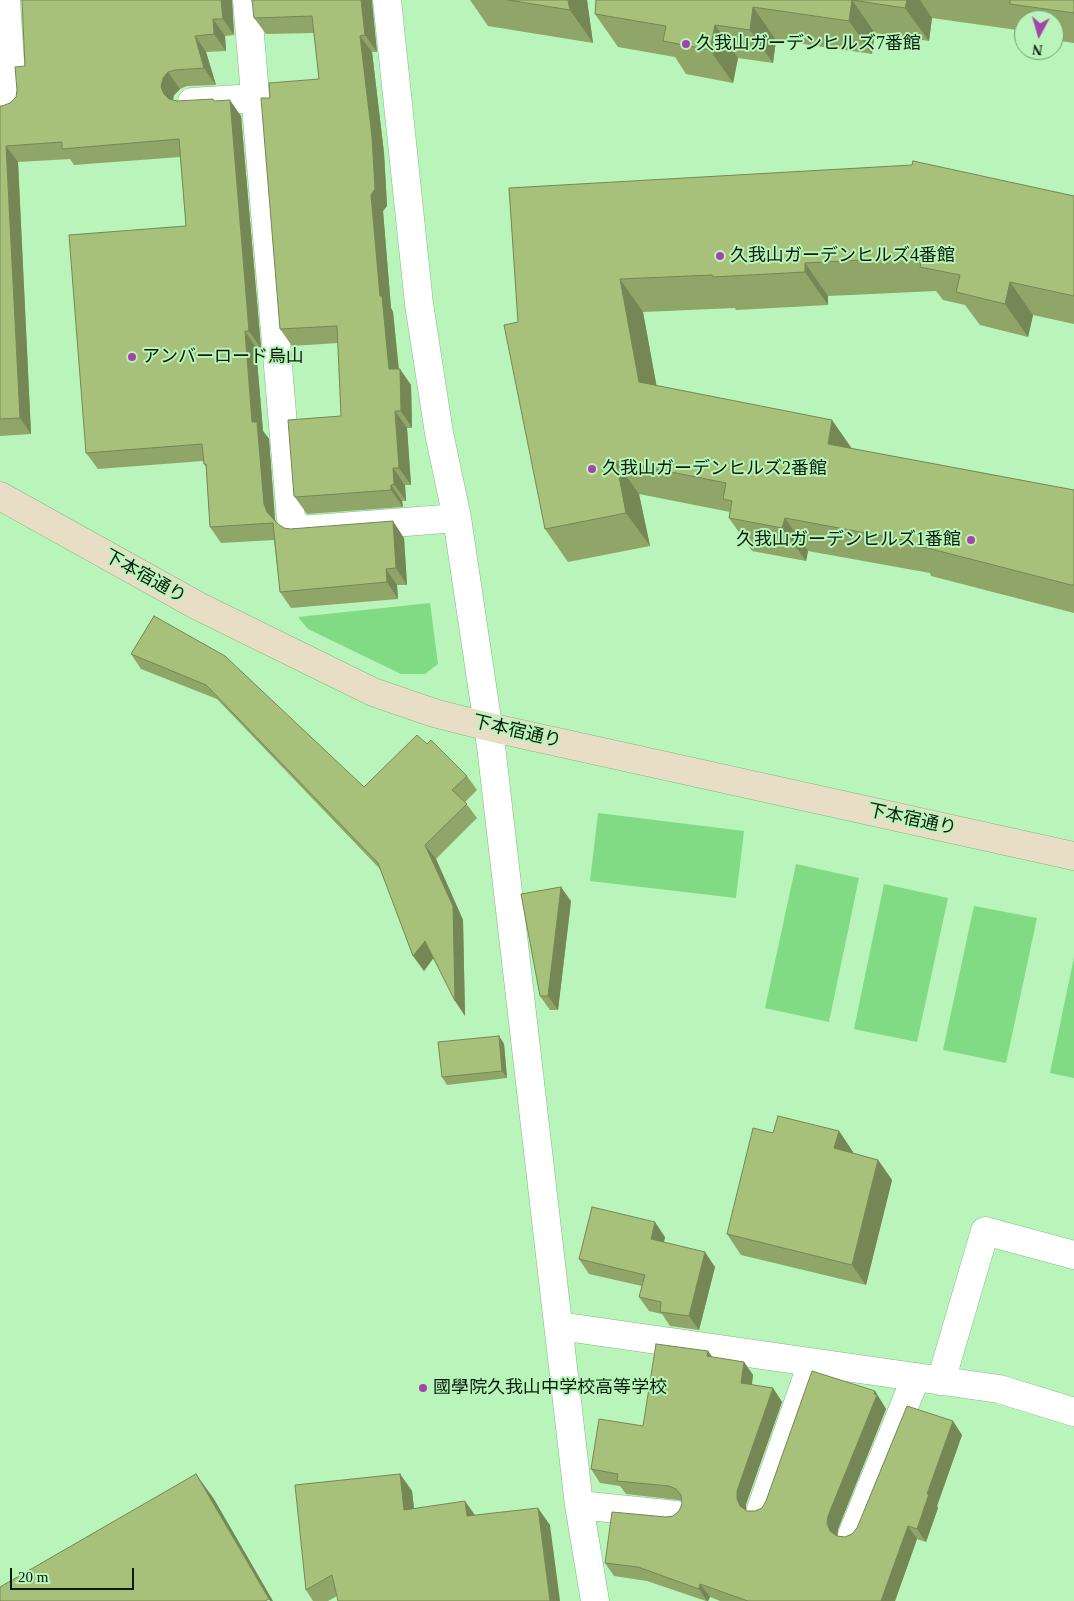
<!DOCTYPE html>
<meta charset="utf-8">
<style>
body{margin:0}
#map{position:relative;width:1074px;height:1601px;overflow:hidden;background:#b9f4ba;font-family:"Times New Roman",serif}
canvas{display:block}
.north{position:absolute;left:1014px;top:10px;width:50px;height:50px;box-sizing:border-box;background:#b9f4ba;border:1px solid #729e73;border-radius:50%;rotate:186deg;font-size:14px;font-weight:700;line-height:20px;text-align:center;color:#071e09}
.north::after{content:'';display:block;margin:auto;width:18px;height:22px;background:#a443aa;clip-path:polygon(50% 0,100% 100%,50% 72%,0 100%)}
.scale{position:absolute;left:10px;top:1568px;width:124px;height:22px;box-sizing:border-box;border:2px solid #071e09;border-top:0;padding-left:6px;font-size:15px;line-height:18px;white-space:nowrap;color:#071e09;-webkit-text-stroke:4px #b9f4ba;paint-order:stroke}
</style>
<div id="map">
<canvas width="1074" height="1601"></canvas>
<div class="north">N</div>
<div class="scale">20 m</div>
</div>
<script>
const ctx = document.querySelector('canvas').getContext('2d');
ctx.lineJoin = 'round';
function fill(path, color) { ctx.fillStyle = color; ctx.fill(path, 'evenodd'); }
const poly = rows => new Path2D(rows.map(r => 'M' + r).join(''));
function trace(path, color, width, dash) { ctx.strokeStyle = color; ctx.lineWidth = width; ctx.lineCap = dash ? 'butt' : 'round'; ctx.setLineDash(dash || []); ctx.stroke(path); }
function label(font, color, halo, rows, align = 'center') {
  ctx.font = font + ' "Times New Roman","Noto Sans JP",serif'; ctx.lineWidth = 4; ctx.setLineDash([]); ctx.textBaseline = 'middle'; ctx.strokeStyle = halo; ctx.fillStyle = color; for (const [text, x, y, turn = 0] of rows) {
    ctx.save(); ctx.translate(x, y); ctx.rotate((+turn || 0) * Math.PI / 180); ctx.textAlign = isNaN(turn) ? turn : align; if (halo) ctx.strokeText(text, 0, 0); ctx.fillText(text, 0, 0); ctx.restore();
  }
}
fill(poly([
 [430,603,438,664,425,674,401,674,308,629,298,617],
 [598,813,744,831,736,898,590,881],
 [796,864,859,878,829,1022,765,1008],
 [884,884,948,898,917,1042,854,1029],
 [974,906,1037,918,1006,1063,943,1050],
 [1074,957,1074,1078,1050,1073]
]), '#80db84');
const street = poly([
 [6,0,13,107],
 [247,0,291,519,301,530,457,518],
 [387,0,419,304,439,433,457,518,491,746,579,1505,595,1601],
 [192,102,255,98],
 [559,1326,999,1389,1074,1412],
 [941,1381,985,1231,1074,1255],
 [579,1505,676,1515],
 [761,1509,812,1363],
 [852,1535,916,1377]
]);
const secondary = poly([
 [0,496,198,606,373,692,434,713,489,727,1074,856]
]);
trace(street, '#81ba83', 29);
trace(secondary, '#81ba83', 29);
trace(street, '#fff', 28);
trace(secondary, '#e8dec5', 28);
fill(poly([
 [232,0,234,35,225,36,226,51,206,52,216,85,187,86,180,89,174,95,173,100,177,101,214,101,241,116,261,348,256,348,263,431,269,439,275,520,278,524,284,528,290,529,404,538,407,585,397,585,398,599,291,608,280,592,274,540,221,543,210,527,206,467,204,464,203,461,98,469,86,453,186,226,180,157,74,165,70,159,18,162,31,434,0,436,0,106,2,106,10,103,16,97,25,66],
 [470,0,587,0,593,43,488,26],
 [596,0,1074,0,1074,43,1054,40,1054,20,1024,20,1024,31,932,18,929,41,875,33,872,54,776,40,773,63,738,58,733,83,686,74,675,57,618,47,595,14],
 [371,2,377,52,372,52,384,153,387,206,383,211,391,308,393,312,399,369,411,385,412,428,407,428,411,485,405,485,406,501,402,501,403,507,307,514,294,496,341,416,338,343,292,346,280,329,270,98,319,79,314,33,266,34,254,18],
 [509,188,1074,196,1074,324,1033,315,1028,337,980,325,965,305,943,300,936,291,828,296,828,305,736,310,735,308,643,312,656,385,853,449,1074,490,1074,613,931,576,930,573,808,551,806,561,752,551,729,518,730,512,639,494,650,546,568,562,545,529,518,322],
 [154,616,364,787,427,744,467,776,477,790,465,802,477,818,436,859,463,920,465,1016,433,958,424,971,380,869,217,699,141,669,131,654],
 [571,901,558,1010,550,1010,540,996],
 [499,1036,504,1044,507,1078,447,1085,442,1077],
 [839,1131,853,1152,853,1153,878,1160,892,1180,866,1285,741,1255,727,1234,773,1133],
 [665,1237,664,1242,715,1267,699,1330,670,1326,662,1314,649,1311,639,1297,642,1286,589,1274,579,1259],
 [708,1351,712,1357,744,1362,753,1375,752,1385,773,1388,782,1402,746,1504,746,1510,747,1511,755,1511,762,1508,875,1391,886,1409,838,1529,837,1536,845,1537,852,1534,962,1435,937,1506,938,1508,926,1542,917,1539,895,1601,720,1601,710,1597,708,1601,706,1601,647,1581,614,1576,605,1563,666,1517,673,1516,679,1511,682,1504,682,1501,678,1500,626,1494,620,1486,600,1483,591,1469,643,1426],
 [400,1474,412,1491,414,1508,550,1525,337,1596,328,1601,313,1601,306,1590]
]), '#90a669');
fill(poly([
 [221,0,232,0,234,35,223,19],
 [361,0,372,0,377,52,365,35],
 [568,0,587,0,593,43,570,10],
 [852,0,875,33,872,54,849,21],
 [907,0,920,0,932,18,929,41,905,8],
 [753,7,776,40,773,63,750,30],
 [213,19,225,36,226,51,214,34],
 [715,25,738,58,733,83,710,50],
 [195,36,206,52,216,85,204,68],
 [360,36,372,52,384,153,387,206,383,211,391,308,393,312,400,383,400,369,411,385,412,428,401,411,389,369,380,296,371,195],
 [168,72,180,89,174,95,172,103,164,94,161,87,163,78],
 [230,100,241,116,261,348,249,331],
 [6,146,18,162,31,434,20,418],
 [805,263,828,296,828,305,805,272],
 [620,279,643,312,662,415,639,382],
 [1010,282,1033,315,1028,337,1005,304],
 [245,331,256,348,263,431,269,439,275,520,279,529,267,512,264,504,252,422],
 [395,411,407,428,411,485,399,468],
 [832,420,855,453,828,444],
 [616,461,639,494,650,546,626,513],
 [393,468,405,485,406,501,394,484],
 [391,485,402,501,403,507,391,490],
 [785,518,808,551,806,561,782,528],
 [393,521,404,538,407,585,396,568],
 [386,569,397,585,398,599,387,582],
 [425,845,436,859,463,920,465,1016,455,1001],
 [561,887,571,901,558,1010,548,996],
 [425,941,435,956,424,971,413,956],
 [499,1036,504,1044,507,1078,502,1071],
 [839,1131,853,1152,848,1169,834,1148],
 [878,1160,892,1180,866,1285,852,1265],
 [655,1222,665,1237,661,1254,651,1239],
 [705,1252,715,1267,699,1330,689,1316],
 [708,1351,717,1364,707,1356],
 [744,1362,753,1375,750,1396,741,1383],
 [773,1388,782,1402,746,1504,746,1512,740,1506,737,1499,737,1491],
 [875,1391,886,1409,838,1529,837,1537,830,1531,827,1523,828,1516],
 [953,1421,962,1435,937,1506,938,1508,926,1542,917,1529,927,1494],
 [196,1474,214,1499,273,1601,270,1601,269,1599],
 [400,1474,412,1491,416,1527,404,1510],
 [465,1501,477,1518,467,1516],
 [538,1508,550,1525,560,1601,550,1601],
 [908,1526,917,1539,895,1601,881,1601],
 [700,1584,710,1597,708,1601,707,1601,699,1589]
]), '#758755');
const building = poly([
 [22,0,221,0,223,19,213,19,214,34,195,36,204,68,175,70,168,72,163,78,161,87,164,94,169,99,177,101,213,99,214,101,230,100,249,331,245,331,252,422,257,422,264,504,267,512,278,524,284,528,290,529,393,521,396,568,386,569,387,582,280,592,273,523,210,527,206,464,204,464,202,444,86,453,69,235,186,226,179,139,62,149,62,142,6,146,20,418,0,419,0,106,2,106,10,103,16,97,17,90,15,67,25,66,22,0],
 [252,0,361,0,365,35,360,36,372,137,375,189,371,195,380,296,382,296,389,369,400,369,401,411,395,411,399,468,393,468,394,484,391,485,391,490,296,497,294,496,288,420,341,416,337,326,280,329,261,98,270,98,269,83,319,79,312,16,254,18,252,0],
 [508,0,568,0,570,10,508,0],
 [596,0,907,0,905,8,852,0,849,21,753,7,750,30,715,25,710,50,663,41,666,26,595,14,596,0],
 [1010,0,1074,0,1074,13,1010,4,1010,0],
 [913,161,1074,196,1074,296,1010,282,1005,304,956,292,960,275,920,267,922,257,805,263,805,272,713,277,712,275,620,279,639,382,832,420,828,444,1074,490,1074,585,1071,585,908,543,909,541,785,518,782,528,729,518,732,501,723,499,726,483,616,461,626,513,545,529,504,325,518,322,509,188,912,165,913,161],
 [154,616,225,656,364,787,417,735,427,744,431,740,467,776,452,790,467,804,425,845,453,906,455,1001,425,941,413,956,378,863,206,685,131,654,154,616],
 [561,887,548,996,540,996,521,894,561,887],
 [499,1036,502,1071,442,1077,438,1042,499,1036],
 [778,1116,839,1131,834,1148,878,1160,852,1265,727,1234,753,1128,773,1133,778,1116],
 [592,1207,655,1222,651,1239,705,1252,689,1316,660,1312,661,1302,639,1297,645,1275,579,1259,592,1207],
 [656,1344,708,1351,707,1356,744,1362,741,1383,773,1388,737,1491,737,1499,740,1506,747,1511,755,1511,762,1508,766,1501,812,1371,875,1391,874,1394,877,1395,828,1516,827,1523,830,1531,837,1536,845,1537,852,1534,857,1528,907,1406,953,1421,927,1494,929,1494,917,1529,908,1526,881,1601,748,1601,700,1584,699,1589,638,1567,605,1563,612,1512,666,1517,673,1516,679,1511,682,1504,681,1495,676,1489,669,1486,617,1481,618,1474,591,1469,599,1419,643,1426,656,1344],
 [196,1474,269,1599,265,1601,0,1601,0,1587,196,1474],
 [400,1474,404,1510,465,1501,467,1516,538,1508,550,1601,338,1601,332,1575,306,1590,295,1485,400,1474]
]);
fill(building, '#a7c17a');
trace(building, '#758755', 1);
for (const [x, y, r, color] of [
 [686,44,5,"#a443aa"],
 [720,256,5,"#a443aa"],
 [132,357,5,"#a443aa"],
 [592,469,5,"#a443aa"],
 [971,540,5,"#a443aa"],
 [423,1388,5,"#a443aa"]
]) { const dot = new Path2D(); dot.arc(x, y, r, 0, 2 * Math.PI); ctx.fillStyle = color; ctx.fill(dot); trace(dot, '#b9f4ba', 2); }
label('18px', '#071e09', '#b9f4ba', [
 ["久我山ガーデンヒルズ7番館",696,44],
 ["久我山ガーデンヒルズ4番館",730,256],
 ["アンバーロード烏山",142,357],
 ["久我山ガーデンヒルズ2番館",602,469],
 ["久我山ガーデンヒルズ1番館",961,540,"right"],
 ["國學院久我山中学校高等学校",433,1388]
], 'left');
label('18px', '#071e09', '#b9f4ba', [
 ["下本宿通り",145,577,29],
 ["下本宿通り",517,732,13],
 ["下本宿通り",912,820,12]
]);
</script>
